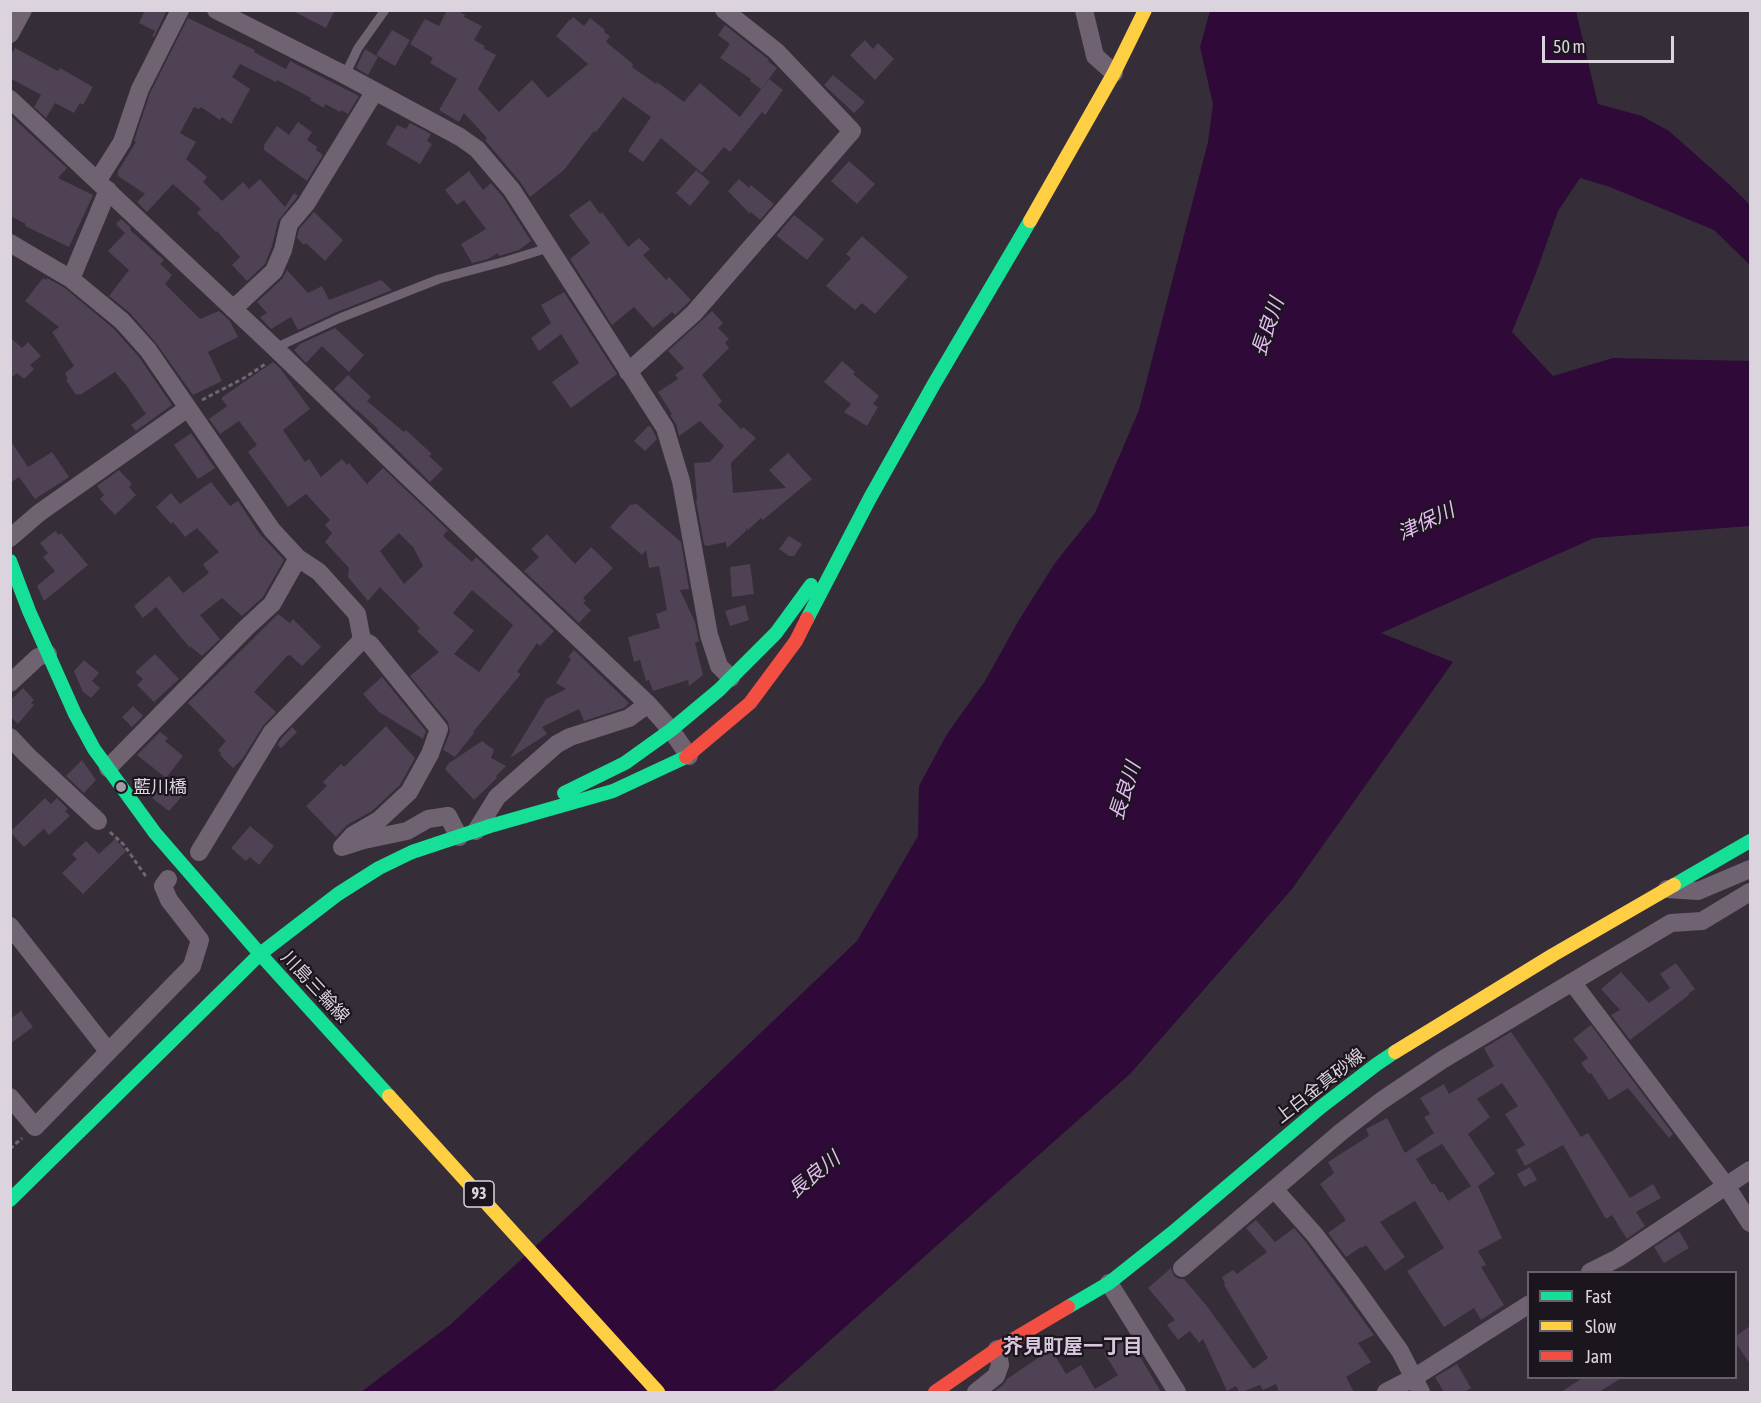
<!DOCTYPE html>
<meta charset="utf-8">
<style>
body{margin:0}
#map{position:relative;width:1761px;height:1403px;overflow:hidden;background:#352d37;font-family:"Asap Condensed",sans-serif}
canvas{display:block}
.frame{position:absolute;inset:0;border:12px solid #dbd3de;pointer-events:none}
.legend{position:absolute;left:1527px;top:1271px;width:210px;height:108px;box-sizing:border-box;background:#1b151d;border:2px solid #68616a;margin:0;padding:8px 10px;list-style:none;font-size:18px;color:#dbd3de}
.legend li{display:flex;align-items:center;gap:12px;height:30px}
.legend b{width:30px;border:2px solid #68616a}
.scale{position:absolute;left:1542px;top:36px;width:132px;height:27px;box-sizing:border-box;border:3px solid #dbd3de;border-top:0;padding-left:8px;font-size:18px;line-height:21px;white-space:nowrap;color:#dbd3de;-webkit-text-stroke:4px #1b151d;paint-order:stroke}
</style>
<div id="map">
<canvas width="1761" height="1403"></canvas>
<div class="frame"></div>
<ul class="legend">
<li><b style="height:8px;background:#16e098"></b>Fast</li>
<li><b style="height:8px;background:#ffcf43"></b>Slow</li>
<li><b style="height:8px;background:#f24e42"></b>Jam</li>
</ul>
<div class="scale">50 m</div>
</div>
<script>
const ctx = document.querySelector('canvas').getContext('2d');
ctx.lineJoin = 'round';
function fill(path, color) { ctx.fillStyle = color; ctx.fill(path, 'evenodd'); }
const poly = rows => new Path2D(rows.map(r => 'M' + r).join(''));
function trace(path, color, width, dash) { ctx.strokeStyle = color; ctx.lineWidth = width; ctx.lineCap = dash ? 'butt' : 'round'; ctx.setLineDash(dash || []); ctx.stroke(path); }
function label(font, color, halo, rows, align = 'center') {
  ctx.font = font + ' "Asap Condensed","Noto Sans JP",sans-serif'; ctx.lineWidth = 4.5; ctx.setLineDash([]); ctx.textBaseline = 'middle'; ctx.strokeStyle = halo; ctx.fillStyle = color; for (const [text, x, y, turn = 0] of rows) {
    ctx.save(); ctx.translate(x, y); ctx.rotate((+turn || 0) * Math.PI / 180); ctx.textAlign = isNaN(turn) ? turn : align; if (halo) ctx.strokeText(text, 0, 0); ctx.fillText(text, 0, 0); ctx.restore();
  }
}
fill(poly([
 [1210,11,1576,11,1598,104,1642,116,1669,131,1731,186,1750,205,1750,265,1714,230,1610,187,1580,178,1558,211,1536,273,1512,332,1553,376,1613,358,1750,361,1750,526,1594,538,1381,633,1453,662,1292,889,1130,1074,772,1392,361,1392,450,1325,578,1207,857,941,918,836,919,786,947,734,985,681,1019,620,1055,563,1095,513,1139,410,1208,142,1213,104,1200,47]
]), '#2f0a39');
fill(poly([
 [145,10,167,10,154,37,152,36,155,31,139,23],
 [291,10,335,10,326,28],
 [447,10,457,10,465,15,464,17,482,26,474,40,485,46,483,48,496,55,478,89,499,112,532,80,548,98,588,64,556,36,570,19,571,20,573,17,584,26,590,18,605,30,604,32,610,36,606,42,633,64,632,67,656,84,657,82,684,102,700,83,740,117,769,79,783,90,765,115,762,112,730,152,724,147,702,173,661,138,643,162,628,151,651,117,623,97,596,132,594,131,564,170,530,197,521,183,485,140,487,138,464,113,459,122,439,110,457,79,430,63,433,58,410,44,425,19,439,26],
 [188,18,255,50,254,52,286,69,290,61,359,96,348,114,341,110,340,112,325,104,324,108,310,100,311,98,277,80,276,82,240,64,232,77,250,89,231,124,222,117,220,120,201,107,199,109,194,107,180,133,196,142,186,159,207,177,203,182,222,201,243,182,249,189,260,179,285,207,294,193,298,196,278,221,272,246,265,264,247,281,232,265,240,257,217,231,216,232,197,213,201,209,173,184,147,212,137,202,145,194,118,176,118,171,136,142,134,141,150,93],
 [725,25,768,59,769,62,777,68,761,89,750,81,751,79,720,58,730,44,718,35],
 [392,30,410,40,395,66,376,55],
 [865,40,873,49,878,43,894,59,875,80,850,55],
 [15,48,58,71,60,68,93,87,83,105,80,103,74,113,55,103,46,118,34,107,41,95,10,78,10,56],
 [365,49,378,57,368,75,356,68],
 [833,75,865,102,854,113,824,85],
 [10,115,67,168,58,178,93,195,69,247,25,226,26,224,10,216],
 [298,122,312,132,307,140,317,147,316,150,323,155,307,181,264,150,264,145,277,126,289,135],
 [410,123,431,134,427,141,432,144,420,164,386,144,397,125,406,129],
 [849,161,875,184,857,204,831,181],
 [696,170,710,182,690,206,676,193],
 [469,171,483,190,491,183,503,197,531,241,519,250,499,256,498,253,488,259,472,263,461,244,486,229,464,200,457,205,445,190],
 [739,179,749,188,751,185,774,204,760,220,751,212,750,214,728,191],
 [590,200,600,214,602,212,628,247,639,238,650,249,643,255,666,280,669,277,691,300,675,315,672,312,653,328,634,307,612,325,570,259,590,243,569,215],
 [314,212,343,240,325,261,306,243,304,245,297,238,299,229],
 [794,215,824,239,807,260,777,236,777,235],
 [121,219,131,228,130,230,164,260,160,264,172,275,165,284,200,319,219,311,230,321,238,337,208,352,222,381,193,395,156,343,130,313,109,296,129,270,108,251,125,233,116,224],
 [862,236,908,277,875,314,862,303,855,310,826,286,851,258,846,254],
 [287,270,308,293,322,286,329,300,381,280,392,290,337,312,298,330,291,317,271,329,260,317,267,313,257,302,282,279],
 [43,278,46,280,47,278,65,288,114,329,139,357,172,405,136,431,131,425,146,414,126,385,115,372,80,395,79,394,76,395,66,380,68,379,65,373,74,366,52,332,59,327,25,301],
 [564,292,617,374,571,408,552,382,579,363,561,334,539,351,531,338,551,323,541,305],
 [712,311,723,323,718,328,729,339,725,343,729,348,702,375,722,401,718,405,741,429,743,427,756,438,731,463,733,493,786,488,769,470,788,453,812,479,763,520,761,518,748,530,746,528,746,531,727,548,726,542,706,546,704,544,696,501,697,501,694,463,710,462,724,446,700,421,679,436,676,424,670,415,672,414,658,392,678,379,675,375,684,368,668,351],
 [335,328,364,355,349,372,322,346,306,363,294,350,300,344],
 [10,337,22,348,28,342,41,356,30,365,34,369,24,379,17,373,10,379],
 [842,361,855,372,853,374,879,396,873,404,878,407,867,426,844,412,851,404,824,382],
 [273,362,280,368,310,409,283,430,305,462,309,459,321,477,342,459,347,465,349,463,367,484,383,468,448,530,443,536,472,562,476,557,554,631,540,646,537,643,517,672,521,674,473,732,474,733,455,757,443,750,450,732,448,722,410,676,439,652,417,631,420,628,380,587,368,601,348,577,349,568,325,542,332,533,325,525,330,520,306,494,288,507,248,452,257,445,239,421,220,434,209,419,227,406,221,398],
 [399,533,413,547,423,566,404,584,380,551],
 [472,590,513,625,479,672,454,654,474,631,453,613],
 [348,375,371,397,367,401,404,432,406,430,432,454,429,456,443,469,430,482,377,430,378,429,357,410,357,411,334,389],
 [648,426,651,427,657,439,645,451,634,441],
 [191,433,215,468,198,479,174,445],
 [10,440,28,467,52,452,69,477,35,499,19,477,10,483],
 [119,470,132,484,129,487,136,495,115,515,100,499,104,495,97,486],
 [211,482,230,506,238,501,259,533,284,560,263,597,242,616,222,598,200,615,220,639,202,656,191,647,190,648,156,607,143,618,134,606,169,576,183,593,209,573,203,564,219,552,197,528,185,537,173,522,171,524,156,507,171,493,180,504],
 [637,504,681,542,689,589,680,590,695,622,699,641,695,643,703,675,689,686,688,680,653,691,649,680,646,681,640,660,634,662,628,637,660,628,656,614,667,610,659,566,649,568,646,550,642,555,610,527,630,505],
 [55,531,59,535,61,533,88,565,44,601,37,586,55,571,43,557,48,553,40,543],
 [547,534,575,564,591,547,613,568,583,598,586,601,583,603,591,610,579,623,524,571,539,557,531,549],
 [789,536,802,544,794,556,789,556,779,549],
 [750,564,754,594,732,597,730,567],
 [745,605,749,620,730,626,725,611],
 [278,614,290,623,293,619,321,647,302,666,290,655,287,656,254,692,276,712,263,726,243,758,233,768,220,755,221,753,218,750,226,741,188,703],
 [574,650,629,703,624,708,584,721,579,709,542,727,547,734,510,758,546,699,566,689,556,683,571,659,568,657],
 [155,654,179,679,154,702,137,685,143,679,135,672],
 [84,660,99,673,92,681,100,688,91,698,83,692,74,671],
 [382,677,426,731,423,739,379,712,363,694],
 [23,688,34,700,31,703,34,705,18,724,10,716,10,701],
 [133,706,143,716,132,727,122,717],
 [386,726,415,758,400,785,372,811,347,825,336,837,306,806,327,786,323,782,341,764,344,767],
 [292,727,297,732,281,748,278,745,273,752,281,739],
 [160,732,168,738,165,741,183,756,166,778,137,755],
 [482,741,494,750,491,758,506,766,496,776,497,778,474,800,445,769,449,763],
 [82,760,96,780,84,793,66,776],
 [168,778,186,792,169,811,152,798],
 [45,798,51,804,57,798,68,809,65,811,70,816,49,835,44,829,24,847,10,832],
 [250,826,274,846,259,865,250,857,246,861,231,848],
 [115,839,126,851,83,894,62,873,77,859,72,854,86,841,99,854],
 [1676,963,1695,989,1688,994,1689,995,1630,1040,1611,1015,1620,1010,1601,989,1621,972,1649,1003,1670,988,1660,974],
 [21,1011,33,1027,10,1044,10,1019],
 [1591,1025,1673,1134,1669,1138,1628,1088,1609,1100,1591,1073,1589,1074,1581,1063,1588,1058,1573,1039],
 [1511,1032,1547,1084,1581,1137,1588,1133,1630,1198,1653,1184,1661,1198,1636,1212,1645,1226,1627,1239,1612,1215,1606,1219,1563,1145,1525,1166,1516,1150,1525,1145,1505,1114,1518,1106,1502,1083,1477,1099,1490,1117,1468,1134,1495,1174,1478,1186,1502,1238,1478,1251,1486,1265,1481,1267,1504,1305,1481,1320,1474,1308,1444,1327,1407,1271,1444,1248,1415,1201,1380,1222,1405,1257,1385,1271,1366,1245,1362,1248,1361,1247,1346,1257,1328,1233,1346,1220,1320,1184,1334,1173,1328,1162,1369,1136,1366,1129,1387,1118,1405,1153,1434,1133,1424,1117,1430,1114,1420,1098,1444,1084,1449,1094,1494,1066,1484,1048],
 [1442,1144,1471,1186,1448,1201,1442,1191,1440,1193,1434,1183,1432,1185,1416,1159],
 [1530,1167,1537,1180,1524,1187,1517,1174],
 [1256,1220,1275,1242,1294,1228,1306,1242,1374,1335,1358,1343,1371,1362,1346,1377,1354,1392,1279,1392,1276,1384,1263,1390,1260,1385,1242,1392,1239,1392,1236,1386,1227,1391,1203,1339,1199,1343,1190,1331,1178,1340,1167,1325,1175,1320,1148,1288,1171,1268,1174,1276,1179,1279,1184,1279,1206,1305,1253,1369,1268,1358,1224,1285,1225,1284,1222,1277,1233,1270,1237,1274,1267,1252,1246,1228],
 [1679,1231,1689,1248,1664,1263,1654,1247],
 [1750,1326,1750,1364,1736,1343,1736,1336],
 [1129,1338,1161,1392,993,1392,1003,1385,1007,1379,1051,1349,1066,1374,1081,1365,1095,1389,1118,1375,1104,1353],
 [1457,1364,1471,1388,1464,1392,1444,1392,1435,1377],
 [1584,1377,1623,1377,1599,1392,1561,1392]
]), '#4f4254');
trace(poly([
 [202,400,244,378,267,363],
 [110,832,124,845,147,878],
 [10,1149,22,1138]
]), '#6e6671', 3, [4.5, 3]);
trace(poly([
 [345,75,358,48,385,10],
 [275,348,340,318,439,279,506,261,548,248]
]), '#6f6372', 9);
trace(poly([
 [216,10,345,75,460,137,477,149,512,190,665,428,681,481,709,635,719,666,731,678],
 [1084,10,1095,56,1114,73],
 [10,34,23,10],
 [10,99,275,348,403,472,648,704,671,730,689,756],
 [98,180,122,142,140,89,180,10],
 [10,243,71,279,122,321,148,350,272,530,298,558,319,572,357,614,362,640,370,644,439,729,430,754,409,792,379,820,353,835,342,847,364,840,407,831,428,819,448,816,459,837],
 [71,279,108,190],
 [233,309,274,271,283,250,289,224,306,204,375,91],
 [628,372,694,313,852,131,776,51,724,10],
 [10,538,39,513,188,408],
 [10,683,38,657,48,654],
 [10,737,27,755,98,821],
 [108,768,246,628,272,604,298,558],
 [476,831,497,797,557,744,570,737,629,718,648,704],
 [199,852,272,732,362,640],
 [1667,889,1698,891,1750,869],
 [10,926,108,1051],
 [1572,982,1727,1187,1750,1223],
 [10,1097,35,1127,192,966,200,940,169,900,163,886,168,879],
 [1274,1189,1315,1235,1352,1284,1400,1351,1421,1392],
 [1182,1268,1341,1132,1381,1101,1442,1060,1671,923,1702,921,1750,892],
 [1590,1272,1618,1258,1750,1170],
 [1109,1283,1177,1392],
 [976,1392,996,1376,1000,1365,997,1349],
 [1386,1392,1415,1377,1528,1305]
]), '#6f6372', 18);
trace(poly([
 [10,561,29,611,75,714,94,749,155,833,260,954,389,1096],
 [807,619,870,498,934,384,1030,221],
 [564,793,625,763,671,730,719,690,776,633,811,585],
 [1674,885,1750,841],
 [10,1200,260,954,338,894,379,868,412,852,490,826,613,791,686,757],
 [1068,1307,1109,1283,1172,1233,1321,1107,1377,1064,1395,1052]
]), '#16e098', 14);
trace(poly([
 [1030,221,1114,73,1145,10],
 [1395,1052,1553,955,1674,885],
 [389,1096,658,1392]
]), '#ffcf43', 14);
trace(poly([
 [686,757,750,703,796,641,807,619],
 [935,1392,997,1349,1068,1307]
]), '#f24e42', 14);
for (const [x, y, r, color] of [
 [121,787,6,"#a199a4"]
]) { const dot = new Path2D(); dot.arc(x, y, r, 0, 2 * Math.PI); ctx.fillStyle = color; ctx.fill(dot); trace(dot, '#1b151d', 2); }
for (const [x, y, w] of [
 [479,1194,30]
]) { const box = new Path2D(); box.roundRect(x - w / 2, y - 13, w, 26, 4.5); ctx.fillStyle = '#1b151d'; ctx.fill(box); trace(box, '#dbd3de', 1.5); }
label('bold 16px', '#dbd3de', null, [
 ["93",479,1194]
]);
label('18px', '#dbd3de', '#1b151d', [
 ["藍川橋",133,787]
], 'left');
label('18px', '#dbd3de', '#1b151d', [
 ["川島三輪線",315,987,47],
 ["上白金真砂線",1320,1086,-38]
]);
label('italic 20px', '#e6bbf4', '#1b151d', [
 ["長良川",1268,327,-71],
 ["津保川",1426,522,-25],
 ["長良川",1125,791,-72],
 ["長良川",814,1175,-39]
]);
label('bold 20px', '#d8c6dd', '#1b151d', [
 ["芥見町屋一丁目",1073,1347]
]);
</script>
